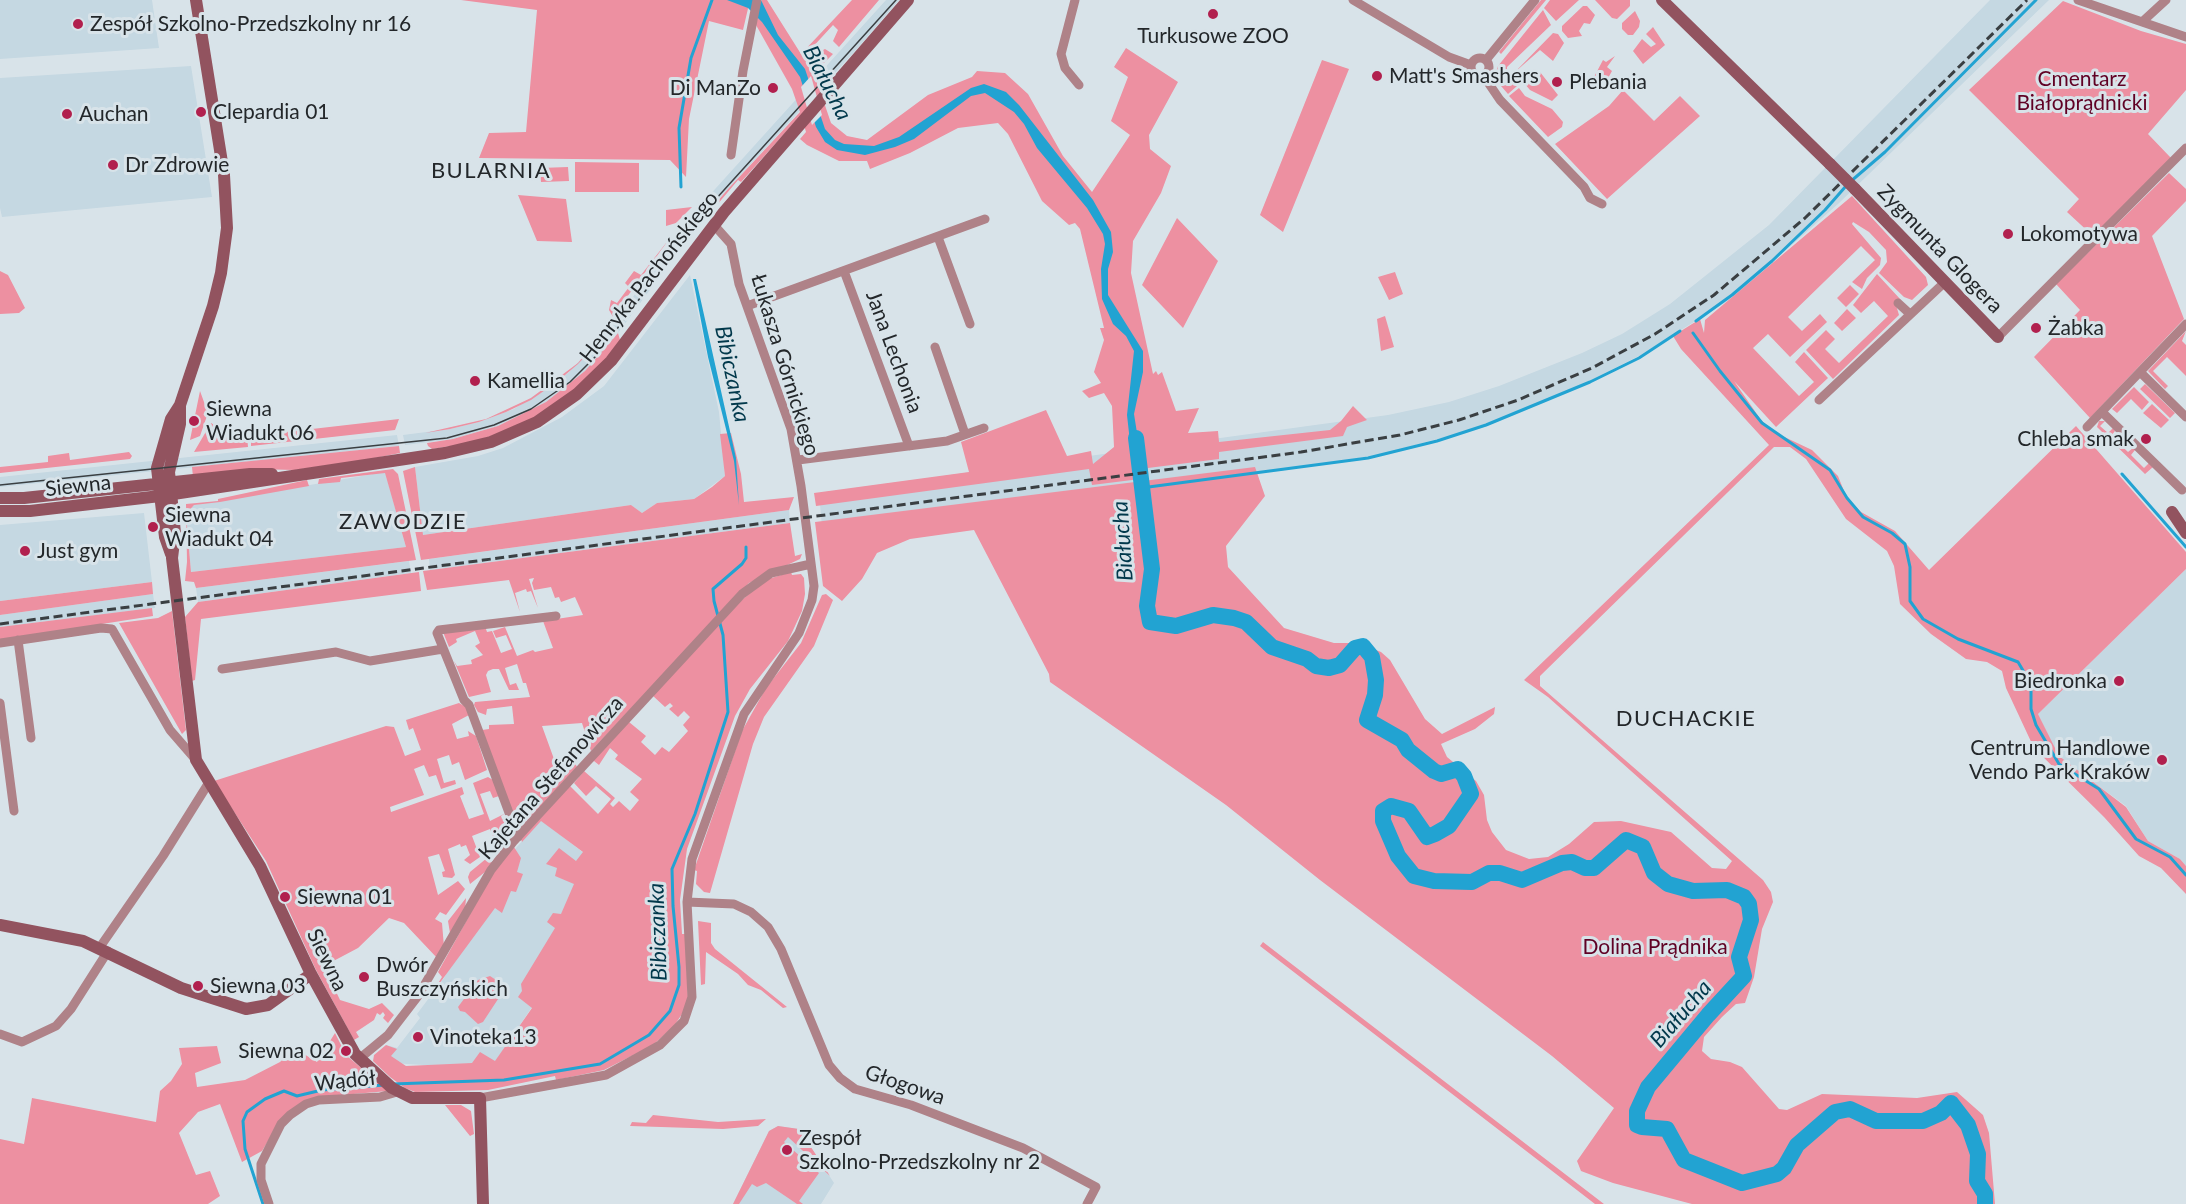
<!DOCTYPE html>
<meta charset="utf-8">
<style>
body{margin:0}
canvas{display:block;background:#d8e3e9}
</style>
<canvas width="2186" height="1204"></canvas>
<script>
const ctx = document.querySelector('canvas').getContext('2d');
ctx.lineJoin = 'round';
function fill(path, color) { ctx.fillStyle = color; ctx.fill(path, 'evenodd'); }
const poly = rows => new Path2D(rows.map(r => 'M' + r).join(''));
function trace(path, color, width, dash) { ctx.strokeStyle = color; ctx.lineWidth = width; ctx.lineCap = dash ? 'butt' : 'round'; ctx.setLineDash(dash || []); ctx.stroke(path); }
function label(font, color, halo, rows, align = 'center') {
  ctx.font = font + ' Lato,sans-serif'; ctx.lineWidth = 6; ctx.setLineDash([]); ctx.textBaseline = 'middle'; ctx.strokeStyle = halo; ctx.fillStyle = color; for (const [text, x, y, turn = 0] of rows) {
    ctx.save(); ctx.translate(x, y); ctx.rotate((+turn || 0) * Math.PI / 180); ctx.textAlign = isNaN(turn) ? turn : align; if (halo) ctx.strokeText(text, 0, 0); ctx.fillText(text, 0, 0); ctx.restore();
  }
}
fill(poly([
 [0,0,152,0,159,48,0,59],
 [886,0,899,0,856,50,712,206,618,333,585,371,546,402,498,426,453,439,405,445,403,435,450,429,479,422,514,409,568,373,611,327,697,209],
 [1990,0,2049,0,1838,204,1731,299,1639,356,1565,393,1487,426,1377,455,1275,471,822,527,819,493,1388,415,1449,402,1499,386,1582,353,1622,334,1670,304,1769,225],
 [191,66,212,197,2,217,0,208,0,78],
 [690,275,719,412,725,476,694,499,657,503,642,513,631,505,423,535,415,467,478,456,503,448,562,417,604,386],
 [397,435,399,446,0,487,0,477],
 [385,472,406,547,191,572,186,514,194,505],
 [789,510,790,523,430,570,429,559],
 [144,513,152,582,0,601,0,525],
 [409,561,411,573,198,602,196,588],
 [2186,569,2186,866,2180,859,2148,841,2126,806,2058,756,2038,714],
 [153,594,155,608,0,627,0,615],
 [541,820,594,861,561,915,532,1007,495,1062,441,1066,391,1063,386,1045,397,1048,420,1018,417,1014,444,978,508,857],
 [778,1126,799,1129,834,1183,821,1204,733,1204,769,1131]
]), '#c5d8e2');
fill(poly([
 [461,0,750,0,743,30,709,21,689,119,686,177,670,160,479,158,489,133,526,132,537,10],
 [762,0,767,0,801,54,852,0,879,0,839,47,833,41,838,30,833,25,810,50,815,54,825,49,833,54,822,65,817,62,814,65,814,73,831,123,847,136,867,140,928,95,972,77,977,71,1005,73,1028,94,1063,156,1092,192,1130,135,1111,121,1128,77,1114,67,1126,48,1178,82,1149,135,1150,149,1171,166,1161,193,1133,241,1131,273,1153,374,1156,371,1158,375,1162,372,1176,411,1199,408,1188,433,1218,431,1219,442,1330,430,1341,421,1353,406,1367,420,1347,427,1343,436,1219,452,1219,459,1148,468,1148,478,1092,485,1089,469,816,506,814,493,969,472,961,442,1046,410,1067,456,1091,451,1093,464,1114,447,1112,406,1104,393,1089,398,1082,391,1101,383,1094,372,1104,340,1100,328,1104,328,1080,229,1075,223,1069,225,1042,201,1008,134,998,123,958,128,910,153,870,169,867,161,839,161,807,145,800,139,806,132,801,115,741,182,738,180,695,231,692,231,728,189,800,112,792,89,756,25],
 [1541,0,1546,0,1501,54,1499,52],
 [1550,0,1579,0,1556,21,1544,8],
 [1595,0,1630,0,1630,6,1617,19,1612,18],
 [2063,1,2141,31,2186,44,2186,90,2148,134,2171,158,2093,236,2067,212,2079,199,1969,90],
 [1583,6,1587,6,1595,15,1590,24,1584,23,1579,31,1582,36,1568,38,1562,31,1562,26],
 [1543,10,1551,25,1507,67,1507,74,1517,86,1508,94,1494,78,1498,66],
 [1635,11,1640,21,1639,27,1633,35,1628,35,1622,29,1622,23],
 [1653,27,1665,45,1643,64,1633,51,1642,39,1651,47,1656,44,1646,34],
 [1553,33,1558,34,1564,43,1553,61,1540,50,1515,72],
 [1615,56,1607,67,1612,71,1602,89,1599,89,1594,77,1603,60,1606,62],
 [1322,60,1349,69,1283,232,1260,215],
 [1537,71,1540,72,1558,95,1552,101,1530,90,1524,83],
 [1519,88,1525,96,1552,109,1563,122,1562,127,1548,137,1509,96],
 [1623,90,1654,121,1680,96,1700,116,1607,199,1555,144,1609,106],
 [575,162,639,163,639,192,575,192],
 [568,167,569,181,541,182,540,168],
 [2169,173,2186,189,2186,201,2152,236,2184,319,2090,418,2034,357,2080,310,2056,284],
 [518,195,566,199,572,242,537,241],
 [1852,196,1926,277,1928,285,1912,300,1904,297,1879,273,1887,262,1886,250,1869,232,1853,222,1852,224,1881,258,1880,265,1867,278,1862,289,1852,282,1875,260,1861,246,1788,317,1802,331,1820,314,1827,322,1790,357,1768,334,1753,348,1799,396,1814,382,1795,362,1804,352,1828,378,1776,427,1734,381,1761,420,1776,433,1812,450,1838,476,1846,496,1861,512,1895,531,1929,570,2076,426,2186,552,2186,569,2038,714,2059,756,2126,807,2148,841,2180,859,2186,866,2186,894,2161,868,2139,856,2104,817,2034,748,2006,688,2002,671,1987,662,1966,659,1931,634,1900,604,1894,566,1887,551,1846,519,1806,459,1790,447,1774,447,1540,676,1540,686,1763,880,1771,892,1773,902,1762,929,1754,977,1745,1003,1736,1004,1722,1017,1704,1037,1702,1051,1711,1059,1730,1062,1742,1067,1779,1109,1787,1110,1822,1094,1917,1098,1957,1092,1983,1115,1989,1133,1995,1204,1692,1204,1613,1183,1581,1171,1577,1161,1614,1108,1552,1056,1320,880,1226,805,1050,682,1049,674,974,530,910,539,877,553,862,579,842,601,823,586,815,522,1255,467,1265,496,1226,546,1228,567,1284,628,1334,643,1358,643,1381,652,1390,660,1425,719,1442,734,1495,707,1494,714,1475,729,1441,744,1447,757,1476,781,1484,795,1487,820,1492,832,1506,850,1529,859,1548,857,1569,844,1594,822,1621,821,1671,832,1712,868,1726,869,1732,861,1548,697,1524,680,1769,445,1681,349,1673,336,1700,319,1704,333,1705,320],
 [692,207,676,223,666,226,666,210],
 [1177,218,1218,261,1183,328,1142,285],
 [670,238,619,308,613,317,609,310,611,300,617,303,629,287,625,283,634,271,641,275],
 [0,271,8,275,25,308,19,313,0,314],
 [1395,272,1403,294,1389,300,1378,277],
 [1877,274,1901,300,1896,305,1899,315,1833,379,1806,350,1826,330,1835,339,1825,349,1839,363,1888,316,1874,301,1861,313,1853,305],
 [1850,285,1859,294,1846,307,1837,298],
 [1847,309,1856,318,1842,331,1834,323],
 [1385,316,1394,347,1381,351,1377,319],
 [609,326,599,342,578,364,558,381,531,400,506,412,479,422,450,429,425,433,486,419,531,398,578,363],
 [2186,331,2182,341,2186,345,2186,376,2167,357,2153,371,2168,386,2165,389,2148,371],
 [618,333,620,340,612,353,579,386,539,415,509,430,470,443,432,449,428,446,427,443,453,439,498,426,546,402,585,371],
 [2145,384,2175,413,2170,418,2140,389],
 [2134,387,2149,402,2142,410,2131,399,2117,413,2112,409],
 [200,391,208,413,200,436,190,440],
 [2152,404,2169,420,2161,428,2143,413],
 [399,419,395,430,251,446,251,436],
 [2099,421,2105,421,2100,426,2108,433,2113,428,2115,431,2111,436,2128,452,2133,448,2135,450,2131,455,2144,468,2149,463,2153,467,2145,474,2097,427],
 [211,423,233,436,247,436,248,447,194,452],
 [731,433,741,474,744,502,794,497,789,510,421,560,403,471,415,467,423,535,631,505,642,513,657,503,694,499,712,487,725,476,720,434],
 [399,446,400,453,370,459,295,470,253,469,193,477,192,467],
 [129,452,132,456,130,459,0,473,0,467,48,462,48,456,69,453,70,460],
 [393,469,398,474,416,560,196,588,194,582,185,581,187,562,186,504,218,501,218,499,307,480,309,486,220,502,194,505,186,514,191,572,406,547,385,473,341,478,340,482,318,484,319,479],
 [790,523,795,556,802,554,800,559,749,583,591,751,582,723,542,726,554,759,574,761,577,767,522,827,516,825,482,730,489,729,489,725,514,724,512,706,487,709,486,715,478,712,474,705,475,702,530,697,526,683,523,683,517,664,505,668,510,685,516,683,519,690,509,690,499,669,493,669,488,671,486,675,491,692,469,697,454,661,457,666,472,664,471,660,483,655,475,646,480,643,475,631,456,639,457,642,449,647,443,632,485,626,487,632,492,631,501,653,512,649,506,635,496,638,493,631,505,627,517,656,533,650,535,652,553,648,543,621,583,615,575,597,561,602,559,597,555,598,551,587,534,590,532,583,534,578,529,579,538,608,531,591,527,592,526,589,515,593,520,612,509,580,427,590,423,571],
 [419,572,421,591,201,619,195,680,192,681,185,617,198,602],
 [791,572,792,575,801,574,804,578,805,594,802,611,788,641,750,689,735,716,687,849,680,900,682,934,685,934,688,997,684,1011,674,1026,653,1045,604,1070,556,1080,555,1076,488,1090,415,1092,405,1088,390,1077,373,1061,374,1055,386,1045,397,1049,391,1056,406,1066,472,1063,480,1052,495,1061,532,1008,518,997,522,991,521,984,555,928,547,922,553,913,561,914,574,884,555,876,557,868,546,864,559,848,576,861,583,852,541,821,522,842,521,839,570,786,598,814,611,799,596,786,586,796,574,783,584,771,615,798,610,804,613,807,619,801,630,811,639,800,630,792,642,779,615,759,618,755,610,748,599,765,594,761,590,763,629,722,646,736,641,742,655,755,662,747,669,752,688,731,683,725,690,717,684,711,678,717,669,709,673,706,670,703,665,707,652,695,727,613,765,580],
 [152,582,153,594,0,615,0,601],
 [826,594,833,600,814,646,764,717,753,744,710,893,704,892,696,884,697,871,694,870,742,731,766,688,801,643,822,595],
 [152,608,153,616,0,640,0,627],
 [172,611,186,730,182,734,119,623,158,618],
 [459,703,466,707,469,715,452,724,457,739,469,736,468,731,476,736,487,770,465,780,459,762,452,765,449,755,437,759,444,783,455,780,456,784,441,789,436,775,429,777,424,765,414,769,424,795,390,807,391,812,462,787,464,794,460,796,469,819,484,814,473,783,488,777,493,780,499,796,493,798,490,791,480,794,490,821,506,813,501,816,502,819,507,818,512,832,496,844,490,829,472,836,480,857,470,864,464,860,470,855,466,845,461,847,460,844,448,849,455,875,452,878,443,877,442,872,445,871,439,854,428,857,438,895,458,881,465,889,446,915,440,912,435,919,442,923,444,947,438,959,404,923,389,918,358,948,324,966,340,1000,369,1009,382,1003,394,1015,388,1023,383,1018,385,1015,383,1012,380,1015,377,1013,374,1020,356,1032,359,1037,354,1040,316,970,285,902,288,900,284,892,281,894,266,861,214,781,386,726,394,727,405,756,421,750,413,728,409,730,406,720],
 [514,847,521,858,517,872,523,874,516,892,511,891,502,913,495,908,428,999,442,977,438,972,494,871],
 [487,858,490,858,492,864,485,872,470,884,468,877,470,872],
 [466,898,465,910,450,933,448,921],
 [698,921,711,923,711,943,715,949,787,1007,783,1008,761,990,748,985,738,974,706,952,705,984,701,985],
 [1263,942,1604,1204,1595,1204,1260,946],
 [490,976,499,982,502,993,483,1022,478,1024,465,1012,460,1011,458,1007,478,980],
 [335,1033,346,1055,388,1091,319,1097,277,1126,262,1151,242,1162,220,1104,198,1112,179,1133,196,1175,210,1171,220,1196,208,1204,0,1204,0,1139,24,1144,32,1098,156,1122,160,1091,171,1081,182,1064,179,1048,217,1046,221,1063,195,1073,197,1087,245,1080,280,1062,294,1048,317,1062],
 [461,1105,471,1111,474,1134,470,1136,445,1105],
 [653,1115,718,1122,766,1119,758,1126,723,1129,630,1126,632,1122,646,1123],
 [778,1126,799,1129,830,1176,788,1137,784,1142,801,1157,799,1159,804,1159,819,1173,799,1201,803,1204,797,1204,766,1183,757,1187,752,1184,739,1204,733,1204,769,1131]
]), '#ed90a1');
fill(poly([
 [727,0,761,0,778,35,805,69,825,129,835,140,844,144,874,146,899,137,971,88,984,84,1006,92,1019,105,1093,200,1111,232,1113,252,1108,269,1108,295,1143,351,1143,372,1134,414,1141,458,1132,460,1127,415,1134,351,1126,336,1113,324,1102,299,1101,269,1105,244,1103,234,1087,208,1037,148,1024,124,1014,112,985,93,971,96,914,139,895,147,865,155,837,150,825,142,816,127,800,77,762,22,748,8],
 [693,279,696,279,736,458,739,505,734,461,708,357]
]), '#22a3d2');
fill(poly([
 [811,76,822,115,812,125,801,87]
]), '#d8e3e9');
trace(poly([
 [1850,182,1885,152,2036,0],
 [681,187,679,128,691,58,712,0],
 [1696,321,1732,295,1772,261,1825,210,1846,186],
 [1693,333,1720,371,1762,423,1830,470,1847,498,1863,517,1892,533,1905,544,1910,567,1910,601,1923,619,1958,639,2018,662,2031,684,2031,709,2036,725,2059,764,2099,789,2136,839,2170,857,2186,875],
 [2122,474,2186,547],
 [1141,488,1368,458,1437,441,1486,425,1590,382,1639,358,1680,331],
 [393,1084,504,1080,600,1064,649,1035,670,1011,679,985,679,967,673,906,672,869,695,814,728,712,723,635,714,601,713,589,742,564,746,558,746,547],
 [263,1204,245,1149,243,1121,247,1112,265,1099,284,1091,297,1096,322,1090,384,1085]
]), '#22a3d2', 3);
trace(poly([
 [1136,438,1152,569,1147,606,1150,622,1176,626,1213,615,1234,618,1246,622,1272,647,1307,659,1316,666,1329,668,1340,665,1355,648,1363,646,1372,657,1376,680,1375,695,1367,720,1402,740,1408,750,1434,771,1441,774,1458,769,1464,776,1471,794,1449,826,1435,834,1427,837,1409,811,1391,806,1383,811,1383,821,1398,856,1414,876,1434,881,1472,882,1489,873,1500,873,1522,880,1562,863,1572,862,1585,868,1594,868,1626,840,1643,847,1654,873,1668,884,1693,891,1727,890,1744,897,1749,904,1751,920,1739,957,1744,976,1708,1015,1648,1087,1637,1111,1637,1125,1642,1127,1667,1129,1684,1160,1742,1183,1777,1174,1784,1168,1797,1145,1835,1112,1850,1109,1876,1121,1923,1121,1941,1113,1951,1103,1968,1125,1978,1154,1977,1181,1985,1194,1985,1204]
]), '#22a3d2', 16);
trace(poly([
 [1075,0,1061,54,1065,68,1079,85],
 [1353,0,1449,57,1471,65],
 [2078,0,2186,37],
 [2142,22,2166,0],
 '1471 67a9 9 0 1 1 18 0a9 9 0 1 1-18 0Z',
 [1486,60,1535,0],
 [1483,75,1500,100,1584,187,1590,198,1602,204],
 [731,155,743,71,757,0],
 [938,237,970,324],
 [844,271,909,446],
 [1898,303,1910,314],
 [747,306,985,219],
 [1998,337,2186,148],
 [935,347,965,434],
 [2140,372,2186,417],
 [1819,400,1945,282],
 [2102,412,2182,490],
 [2087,427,2186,324],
 [798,460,947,441,984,428],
 [18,640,31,738],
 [0,643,101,628,112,629,170,730,196,760],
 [222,669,336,652,370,661,443,649],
 [0,703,14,811],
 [518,837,469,705,464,700,437,633,439,630,556,616],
 [687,902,734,904,751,912,768,927,781,949,829,1065,840,1078,855,1089,911,1105,1023,1148,1096,1187,1087,1204],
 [100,947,163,856,208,784],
 [0,1034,22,1042,56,1026,71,1009,108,951],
 [359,1059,388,1035,418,996,491,870,513,842,742,594,771,573,811,564],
 [480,1098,606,1075,660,1045,684,1021,692,997,687,902,692,859,744,714,799,633,812,600,814,586,801,486,791,429,739,284,731,244,714,225],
 [269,1204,261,1180,261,1164,281,1124,290,1115,306,1104,319,1100,380,1097,397,1092]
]), '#af8288', 9);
trace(poly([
 [1662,0,1830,164],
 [1855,189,1998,337],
 [180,405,180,424,169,472,175,533,172,558,196,760,260,866,311,974,355,1054,392,1088,412,1098,480,1098,483,1204],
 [0,498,24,498,250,474,272,474],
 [0,511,30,511,160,496,445,453,491,442,537,422,577,394,611,361,724,212,908,0],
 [2172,512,2186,533],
 [171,554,165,537,157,468,171,419,180,405,213,306,221,273,227,228,224,175,196,0],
 [0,925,83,941,181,988,246,1009,268,1005,311,974]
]), '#92535f', 12);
trace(poly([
 [0,485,447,438,494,425,531,409,570,382,599,353,705,211,896,0]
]), '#3a3f42', 1.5);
trace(poly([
 [0,624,1301,452,1400,435,1459,420,1518,400,1592,368,1655,334,1714,295,1805,218,2027,0]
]), '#3a3f42', 3, [9, 4.5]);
trace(poly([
 [1830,164,1855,189]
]), '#92535f', 12);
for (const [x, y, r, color] of [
 [1213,14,6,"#b1204e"],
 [78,24,6,"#b1204e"],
 [1377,76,6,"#b1204e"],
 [1557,82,6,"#b1204e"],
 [773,88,6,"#b1204e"],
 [201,112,6,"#b1204e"],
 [67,114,6,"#b1204e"],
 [113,165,6,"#b1204e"],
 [2008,234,6,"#b1204e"],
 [2036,328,6,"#b1204e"],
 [475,381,6,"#b1204e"],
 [194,421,6,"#b1204e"],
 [2146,439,6,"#b1204e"],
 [153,527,6,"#b1204e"],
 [25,551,6,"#b1204e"],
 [2119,681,6,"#b1204e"],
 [2162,760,6,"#b1204e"],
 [285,897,6,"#b1204e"],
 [364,977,6,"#b1204e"],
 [198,986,6,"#b1204e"],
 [418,1037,6,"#b1204e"],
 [346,1051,6,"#b1204e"],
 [787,1150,6,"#b1204e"]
]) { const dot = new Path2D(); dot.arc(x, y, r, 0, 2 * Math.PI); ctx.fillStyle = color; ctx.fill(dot); trace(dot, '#d8e3e9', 2); }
label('21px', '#23272a', '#d8e3e9', [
 ["Zespół Szkolno-Przedszkolny nr 16",90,24],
 ["Turkusowe ZOO",1213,36,"center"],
 ["Matt's Smashers",1389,76],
 ["Plebania",1569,82],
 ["Di ManZo",761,88,"right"],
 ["Clepardia 01",213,112],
 ["Auchan",79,114],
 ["Dr Zdrowie",125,165],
 ["Lokomotywa",2020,234],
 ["Żabka",2048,328],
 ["Kamellia",487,381],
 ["Siewna",206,409],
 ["Wiadukt 06",206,433],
 ["Chleba smak",2134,439,"right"],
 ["Siewna",165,515],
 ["Wiadukt 04",165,539],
 ["Just gym",37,551],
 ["Biedronka",2107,681,"right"],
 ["Centrum Handlowe",2150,748,"right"],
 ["Vendo Park Kraków",2150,772,"right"],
 ["Siewna 01",297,897],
 ["Dwór",376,965],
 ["Buszczyńskich",376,989],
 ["Siewna 03",210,986],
 ["Vinoteka13",430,1037],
 ["Siewna 02",334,1051,"right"],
 ["Zespół",799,1138],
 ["Szkolno-Przedszkolny nr 2",799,1162]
], 'left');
label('21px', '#600124', '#d8e3e9', [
 ["Cmentarz",2082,79],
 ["Białoprądnicki",2082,103],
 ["Dolina Prądnika",1655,947]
]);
label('21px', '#23272a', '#d8e3e9', [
 ["Zygmunta Glogera",1940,249,46],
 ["Henryka Pachońskiego",649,277,-52],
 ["Jana Lechonia",894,352,70],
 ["Łukasza Górnickiego",785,365,73],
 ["Siewna",78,486,-6],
 ["Kajetana Stefanowicza",551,778,-49],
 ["Siewna",327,960,64],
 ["Wądół",345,1081,-6],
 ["Głogowa",905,1085,19]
]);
label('italic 22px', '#01384b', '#d8e3e9', [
 ["Białucha",827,83,63],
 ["Bibiczanka",732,374,78],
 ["Białucha",1123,541,-94],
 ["Bibiczanka",658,932,-92],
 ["Białucha",1681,1014,-49]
]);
ctx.letterSpacing = '1.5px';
label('22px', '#23272a', '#d8e3e9', [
 ["BULARNIA",491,171],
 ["ZAWODZIE",403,522],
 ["DUCHACKIE",1686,719]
]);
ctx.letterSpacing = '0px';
</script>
